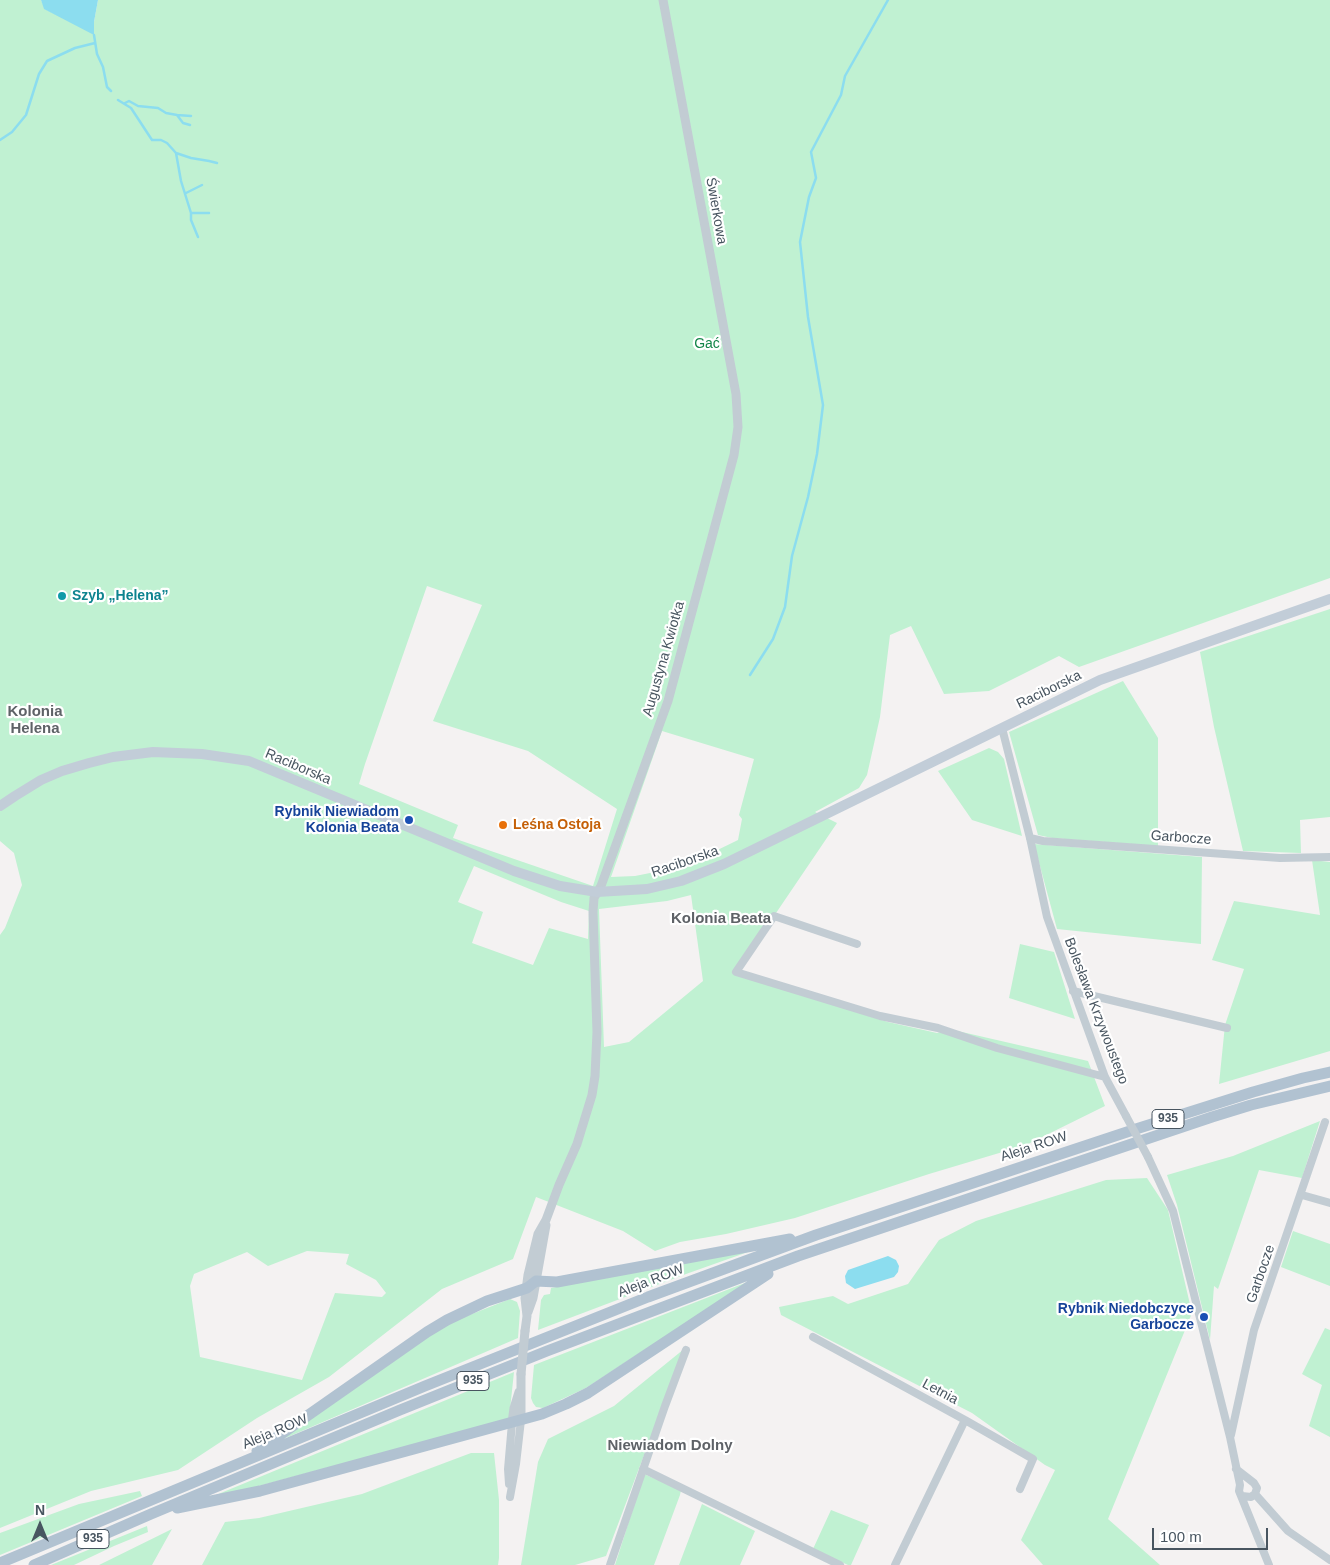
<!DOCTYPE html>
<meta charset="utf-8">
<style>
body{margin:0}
#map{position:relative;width:1330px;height:1565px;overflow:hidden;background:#f4f2f2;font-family:Helvetica,sans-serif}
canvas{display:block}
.north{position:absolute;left:15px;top:1500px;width:50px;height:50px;-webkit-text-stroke:4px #fff;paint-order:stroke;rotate:0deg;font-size:14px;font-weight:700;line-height:20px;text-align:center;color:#485560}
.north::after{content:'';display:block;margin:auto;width:18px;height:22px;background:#485560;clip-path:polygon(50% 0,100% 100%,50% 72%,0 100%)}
.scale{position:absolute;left:1152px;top:1528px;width:116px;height:22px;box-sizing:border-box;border:2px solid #485560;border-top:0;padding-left:6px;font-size:15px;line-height:18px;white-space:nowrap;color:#485560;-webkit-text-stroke:4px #fff;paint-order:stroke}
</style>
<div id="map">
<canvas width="1330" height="1565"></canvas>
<div class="north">N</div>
<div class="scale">100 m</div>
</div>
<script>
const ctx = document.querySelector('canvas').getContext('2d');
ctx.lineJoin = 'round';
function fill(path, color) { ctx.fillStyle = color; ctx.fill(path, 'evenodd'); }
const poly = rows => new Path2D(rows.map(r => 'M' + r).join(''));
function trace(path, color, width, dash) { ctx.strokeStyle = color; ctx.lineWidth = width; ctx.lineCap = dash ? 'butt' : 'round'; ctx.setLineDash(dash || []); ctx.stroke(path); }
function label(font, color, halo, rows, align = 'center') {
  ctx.font = font + ' Helvetica,sans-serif'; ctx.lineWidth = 4.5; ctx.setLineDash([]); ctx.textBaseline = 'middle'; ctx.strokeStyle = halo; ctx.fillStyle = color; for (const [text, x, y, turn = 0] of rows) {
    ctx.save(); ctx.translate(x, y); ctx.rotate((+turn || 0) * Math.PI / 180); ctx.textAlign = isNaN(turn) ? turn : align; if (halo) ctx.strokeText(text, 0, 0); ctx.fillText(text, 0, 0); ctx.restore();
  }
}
fill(poly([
 [0,0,41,0,45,9,94,34,94,22,98,0,1330,0,1330,578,1079,667,1059,656,989,691,944,694,911,626,890,635,880,717,867,775,859,788,815,812,837,823,774,916,732,973,888,1022,937,1033,949,1029,1088,1061,1105,1106,1026,1145,929,1174,795,1218,726,1234,680,1242,655,1251,623,1231,536,1197,513,1259,442,1289,329,1377,257,1418,178,1470,91,1491,0,1528,0,935,5,928,22,885,14,853,0,841],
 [427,586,482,605,433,721,528,751,617,809,593,886,453,838,458,825,359,784,365,764],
 [662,731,754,759,739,815,742,819,738,840,697,860,670,869,635,876,611,877],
 [474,866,561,902,589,911,588,939,549,928,533,965,472,943,483,912,458,902],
 [691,895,703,981,629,1042,604,1047,599,909,667,901],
 [307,1251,349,1254,346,1264,376,1280,386,1293,382,1297,335,1293,302,1380,200,1357,190,1286,194,1274,247,1252,268,1266],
 [1330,609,1330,817,1300,820,1301,853,1243,851,1214,727,1200,652],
 [1123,681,1158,738,1158,846,1052,838,1038,835,1009,732],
 [989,748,998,752,1004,759,1022,836,972,820,938,771],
 [1034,844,1202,857,1201,944,1057,929],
 [1312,860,1330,862,1330,1051,1219,1084,1225,1025,1244,969,1212,960,1234,901,1320,915],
 [1020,944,1054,952,1075,1019,1009,998],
 [1320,1121,1302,1178,1259,1170,1218,1289,1214,1286,1210,1340,1177,1205,1167,1175,1233,1156],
 [1147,1178,1168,1210,1192,1313,1108,1519,1160,1565,1043,1565,1021,1540,1055,1470,1045,1465,972,1413,781,1315,779,1307,833,1296,848,1304,908,1284,939,1240,976,1221,1106,1180],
 [1293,1231,1330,1244,1330,1286,1281,1267],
 [762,1247,686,1274,538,1330,541,1300,544,1295,550,1294,551,1288],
 [750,1281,586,1388,543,1408,536,1407,533,1403,531,1398,534,1365],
 [510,1299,517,1302,520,1311,518,1338,281,1440,417,1344,454,1321],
 [1325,1328,1330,1330,1330,1437,1309,1426,1322,1385,1302,1374],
 [684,1349,606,1556,575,1565,521,1565,538,1462,548,1439,614,1406],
 [514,1372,509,1419,199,1502],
 [471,1453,494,1453,499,1500,499,1558,498,1565,202,1565,225,1522,259,1518,362,1494],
 [644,1474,681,1490,680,1495,654,1565,615,1565],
 [140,1491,142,1496,0,1555,0,1533,79,1504],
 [702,1504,755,1531,740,1565,679,1565],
 [831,1510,869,1525,851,1565,848,1565,813,1549],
 [147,1526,148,1532,114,1546,74,1565,51,1565],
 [172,1529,152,1565,99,1565]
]), '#c0f1d2');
fill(poly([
 [41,0,98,0,94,22,94,35,44,9],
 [888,1256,896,1260,899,1266,898,1272,894,1277,855,1289,846,1283,845,1276,848,1270]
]), '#8cddef');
trace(poly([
 [94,35,97,54,103,67,107,87,111,91],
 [118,100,131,108,152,140,161,140,167,143,176,153,181,181,191,213,191,220,198,237],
 [125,103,129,101,138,106,158,108,166,113,177,115,183,123,190,125],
 [177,115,191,116],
 [0,140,12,132,26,115,39,74,47,61,75,48,95,43],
 [176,153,191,158,209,161,217,163],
 [186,193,202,185],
 [191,213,209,213],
 [750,675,773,639,785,607,792,556,808,497,817,454,823,405,808,317,800,242,809,197,816,178,811,152,841,95,845,76,888,0]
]), '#8cddef', 2.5);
trace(poly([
 [1002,728,1030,838,1047,917,1105,1077,1126,1116],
 [1030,838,1043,841,1280,858,1330,857],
 [857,944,774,916,736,972,880,1016,938,1028,997,1048,1105,1077],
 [1073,991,1227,1028],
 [1148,1157,1173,1211,1230,1437,1240,1485,1239,1491,1269,1565],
 [1302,1195,1330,1203],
 [813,1337,965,1420,895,1565],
 [965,1420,1033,1459,1020,1489],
 [1231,1435,1254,1330,1325,1122],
 [643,1469,840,1565],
 [1236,1469,1254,1483,1257,1488,1255,1494,1251,1497,1242,1496],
 [509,1484,508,1469,512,1423],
 [1255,1494,1288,1531,1330,1560],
 [510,1497,516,1464,521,1420],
 [610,1565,665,1406,686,1350]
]), '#c2ccd3', 8);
trace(poly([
 [528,1312,533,1298,546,1225],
 [525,1331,527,1316,525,1298,528,1275,538,1234,546,1220,559,1185,577,1144,592,1095,595,1076,597,1032,593,912,594,898,601,886,668,701,734,455,738,427,736,394,663,0],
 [521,1420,521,1374],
 [512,1423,514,1408,519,1392]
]), '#c2ccd3', 9);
trace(poly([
 [0,806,15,796,41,780,62,771,89,763,113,757,153,752,202,754,249,761,514,871,560,886,597,892,647,889,681,881,724,864,1100,680,1330,599]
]), '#c2cdd8', 10);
trace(poly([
 [257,1451,427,1332,447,1320,487,1301,527,1288,536,1281,557,1282,790,1239],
 [177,1508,260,1491,542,1414,566,1404,588,1393,768,1274],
 [0,1563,425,1386,648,1297,816,1235,1136,1129,1253,1092,1303,1078,1330,1072],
 [34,1565,151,1514,400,1410,547,1351,798,1256,1212,1117,1251,1105,1330,1086]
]), '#b1c2d1', 11);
trace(poly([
 [1126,1116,1148,1157]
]), '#c2ccd3', 8);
trace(poly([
 [521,1374,525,1331]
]), '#c2ccd3', 9);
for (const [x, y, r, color] of [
 [62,596,5,"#0f9aa8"],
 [409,820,5,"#1a4fb4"],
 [503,825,5,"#e8710a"],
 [1204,1317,5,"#1a4fb4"]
]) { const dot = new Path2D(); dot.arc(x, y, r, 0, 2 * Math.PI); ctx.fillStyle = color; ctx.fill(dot); trace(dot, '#fff', 2); }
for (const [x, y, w] of [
 [1168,1119,32],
 [473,1381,32],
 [93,1539,32]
]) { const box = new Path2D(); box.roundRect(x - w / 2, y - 9.5, w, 19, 4); ctx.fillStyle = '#fff'; ctx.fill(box); trace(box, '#485560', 1); }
label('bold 12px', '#485560', null, [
 ["935",1168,1119],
 ["935",473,1381],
 ["935",93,1539]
]);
label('14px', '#485560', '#fff', [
 ["Świerkowa",716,211,80],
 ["Augustyna Kwiotka",664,659,-74],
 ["Raciborska",1049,690,-26],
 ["Raciborska",298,767,23],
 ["Garbocze",1181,838,4],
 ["Raciborska",685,862,-19],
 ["Bolesława Krzywoustego",1096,1011,69],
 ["Aleja ROW",1034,1147,-18],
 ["Garbocze",1261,1274,-71],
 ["Aleja ROW",651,1281,-21],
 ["Letnia",940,1392,28],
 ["Aleja ROW",275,1432,-23]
]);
label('14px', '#15864a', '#fff', [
 ["Gać",707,344]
]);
label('bold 14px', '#0d838f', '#fff', [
 ["Szyb „Helena”",72,596]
], 'left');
label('bold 14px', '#164399', '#fff', [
 ["Rybnik Niewiadom",399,812],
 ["Kolonia Beata",399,828],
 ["Rybnik Niedobczyce",1194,1309],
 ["Garbocze",1194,1325]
], 'right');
label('bold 14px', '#c56008', '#fff', [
 ["Leśna Ostoja",513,825]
], 'left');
label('bold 15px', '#5e6267', '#fff', [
 ["Kolonia",35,712],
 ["Helena",35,729],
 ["Kolonia Beata",721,919],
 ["Niewiadom Dolny",670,1446]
]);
</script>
